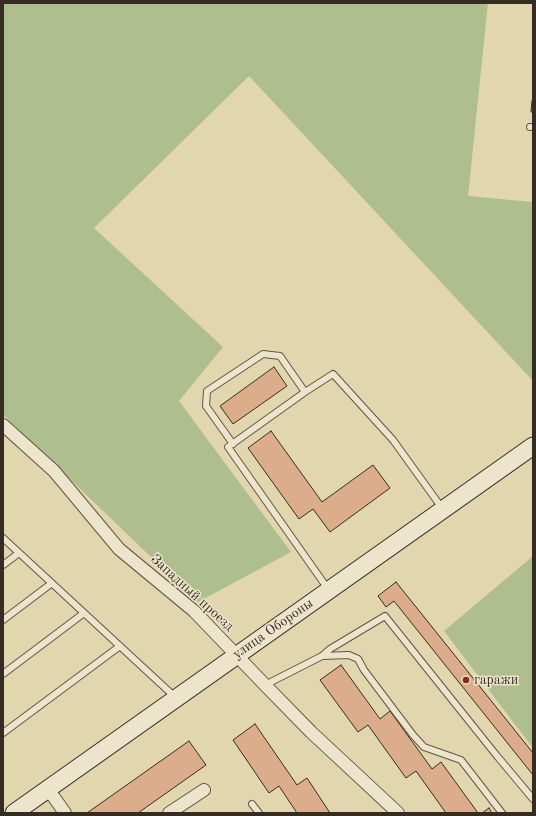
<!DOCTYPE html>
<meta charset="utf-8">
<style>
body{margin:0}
#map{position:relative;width:536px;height:816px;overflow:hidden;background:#e2d6af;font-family:"Old Standard TT",serif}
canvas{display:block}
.frame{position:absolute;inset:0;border:4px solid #352c23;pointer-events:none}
</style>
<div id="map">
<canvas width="536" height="816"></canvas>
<div class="frame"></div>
</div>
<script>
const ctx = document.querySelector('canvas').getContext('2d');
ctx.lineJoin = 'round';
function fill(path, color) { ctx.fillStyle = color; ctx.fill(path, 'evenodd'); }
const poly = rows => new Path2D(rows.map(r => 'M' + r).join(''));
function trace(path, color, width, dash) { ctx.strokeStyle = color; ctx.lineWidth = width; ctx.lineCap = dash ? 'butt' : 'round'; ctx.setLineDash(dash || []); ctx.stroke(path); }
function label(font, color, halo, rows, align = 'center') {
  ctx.font = font + ' "Old Standard TT",serif'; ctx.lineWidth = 3; ctx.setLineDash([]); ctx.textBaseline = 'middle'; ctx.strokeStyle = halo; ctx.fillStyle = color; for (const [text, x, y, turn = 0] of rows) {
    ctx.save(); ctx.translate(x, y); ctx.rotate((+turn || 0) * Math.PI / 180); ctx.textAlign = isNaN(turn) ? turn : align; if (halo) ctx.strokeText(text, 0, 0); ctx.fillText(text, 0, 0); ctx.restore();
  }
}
fill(poly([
 [3,3,488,3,468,196,533,202,533,381,249,76,94,228,223,347,179,401,291,552,198,602,3,415],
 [533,556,533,748,444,631]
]), '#afbe8e');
const building = poly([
 [532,101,533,101,533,112,531,112,532,101],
 [274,367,287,386,233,424,220,406,274,367],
 [271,431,322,502,373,465,390,488,330,532,313,509,299,519,248,448,271,431],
 [396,582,533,753,533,775,394,601,386,607,378,596,396,582],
 [341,665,380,719,390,711,432,769,441,762,478,813,446,813,416,771,406,778,368,725,358,732,320,680,341,665],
 [255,724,297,785,307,778,330,813,297,813,279,786,269,793,233,740,255,724],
 [189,741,206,765,138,813,87,813,189,741],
 [489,808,492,813,482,813,489,808]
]);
fill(building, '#dcad8a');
trace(building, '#352c23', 1);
const lane = poly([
 [530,127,533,127],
 [233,444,206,406,207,391,263,354,280,356,305,392],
 [3,538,175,697],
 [3,565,19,553],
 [328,589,228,447,305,392,333,374,393,440,442,508],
 [3,620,52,583],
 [322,656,349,655,358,659,364,670,413,735,424,747,461,760,502,813],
 [3,674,84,613],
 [265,685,322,656,330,649,385,616,497,756,533,799],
 [3,733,120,646],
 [252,804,259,813]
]);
const street = poly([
 [3,425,54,471,119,549,194,611,265,685,311,732,398,813],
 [48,789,65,813],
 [169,813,204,790]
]);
const secondary = poly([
 [14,813,533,446]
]);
trace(lane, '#605646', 8);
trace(street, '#605646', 14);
trace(secondary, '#352c23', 19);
trace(lane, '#ece4cb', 6);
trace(street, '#ece4cb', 12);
trace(secondary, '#ece4cb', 17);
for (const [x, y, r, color] of [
 [466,680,4,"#8f2418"]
]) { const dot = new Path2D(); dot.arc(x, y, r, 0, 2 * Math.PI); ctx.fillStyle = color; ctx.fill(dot); trace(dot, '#ece4cb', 1.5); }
label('14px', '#352c23', '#ece4cb', [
 ["Западный проезд",192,593,42],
 ["улица Обороны",273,629,-35]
]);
label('14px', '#352c23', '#ece4cb', [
 ["гаражи",474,680]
], 'left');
</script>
